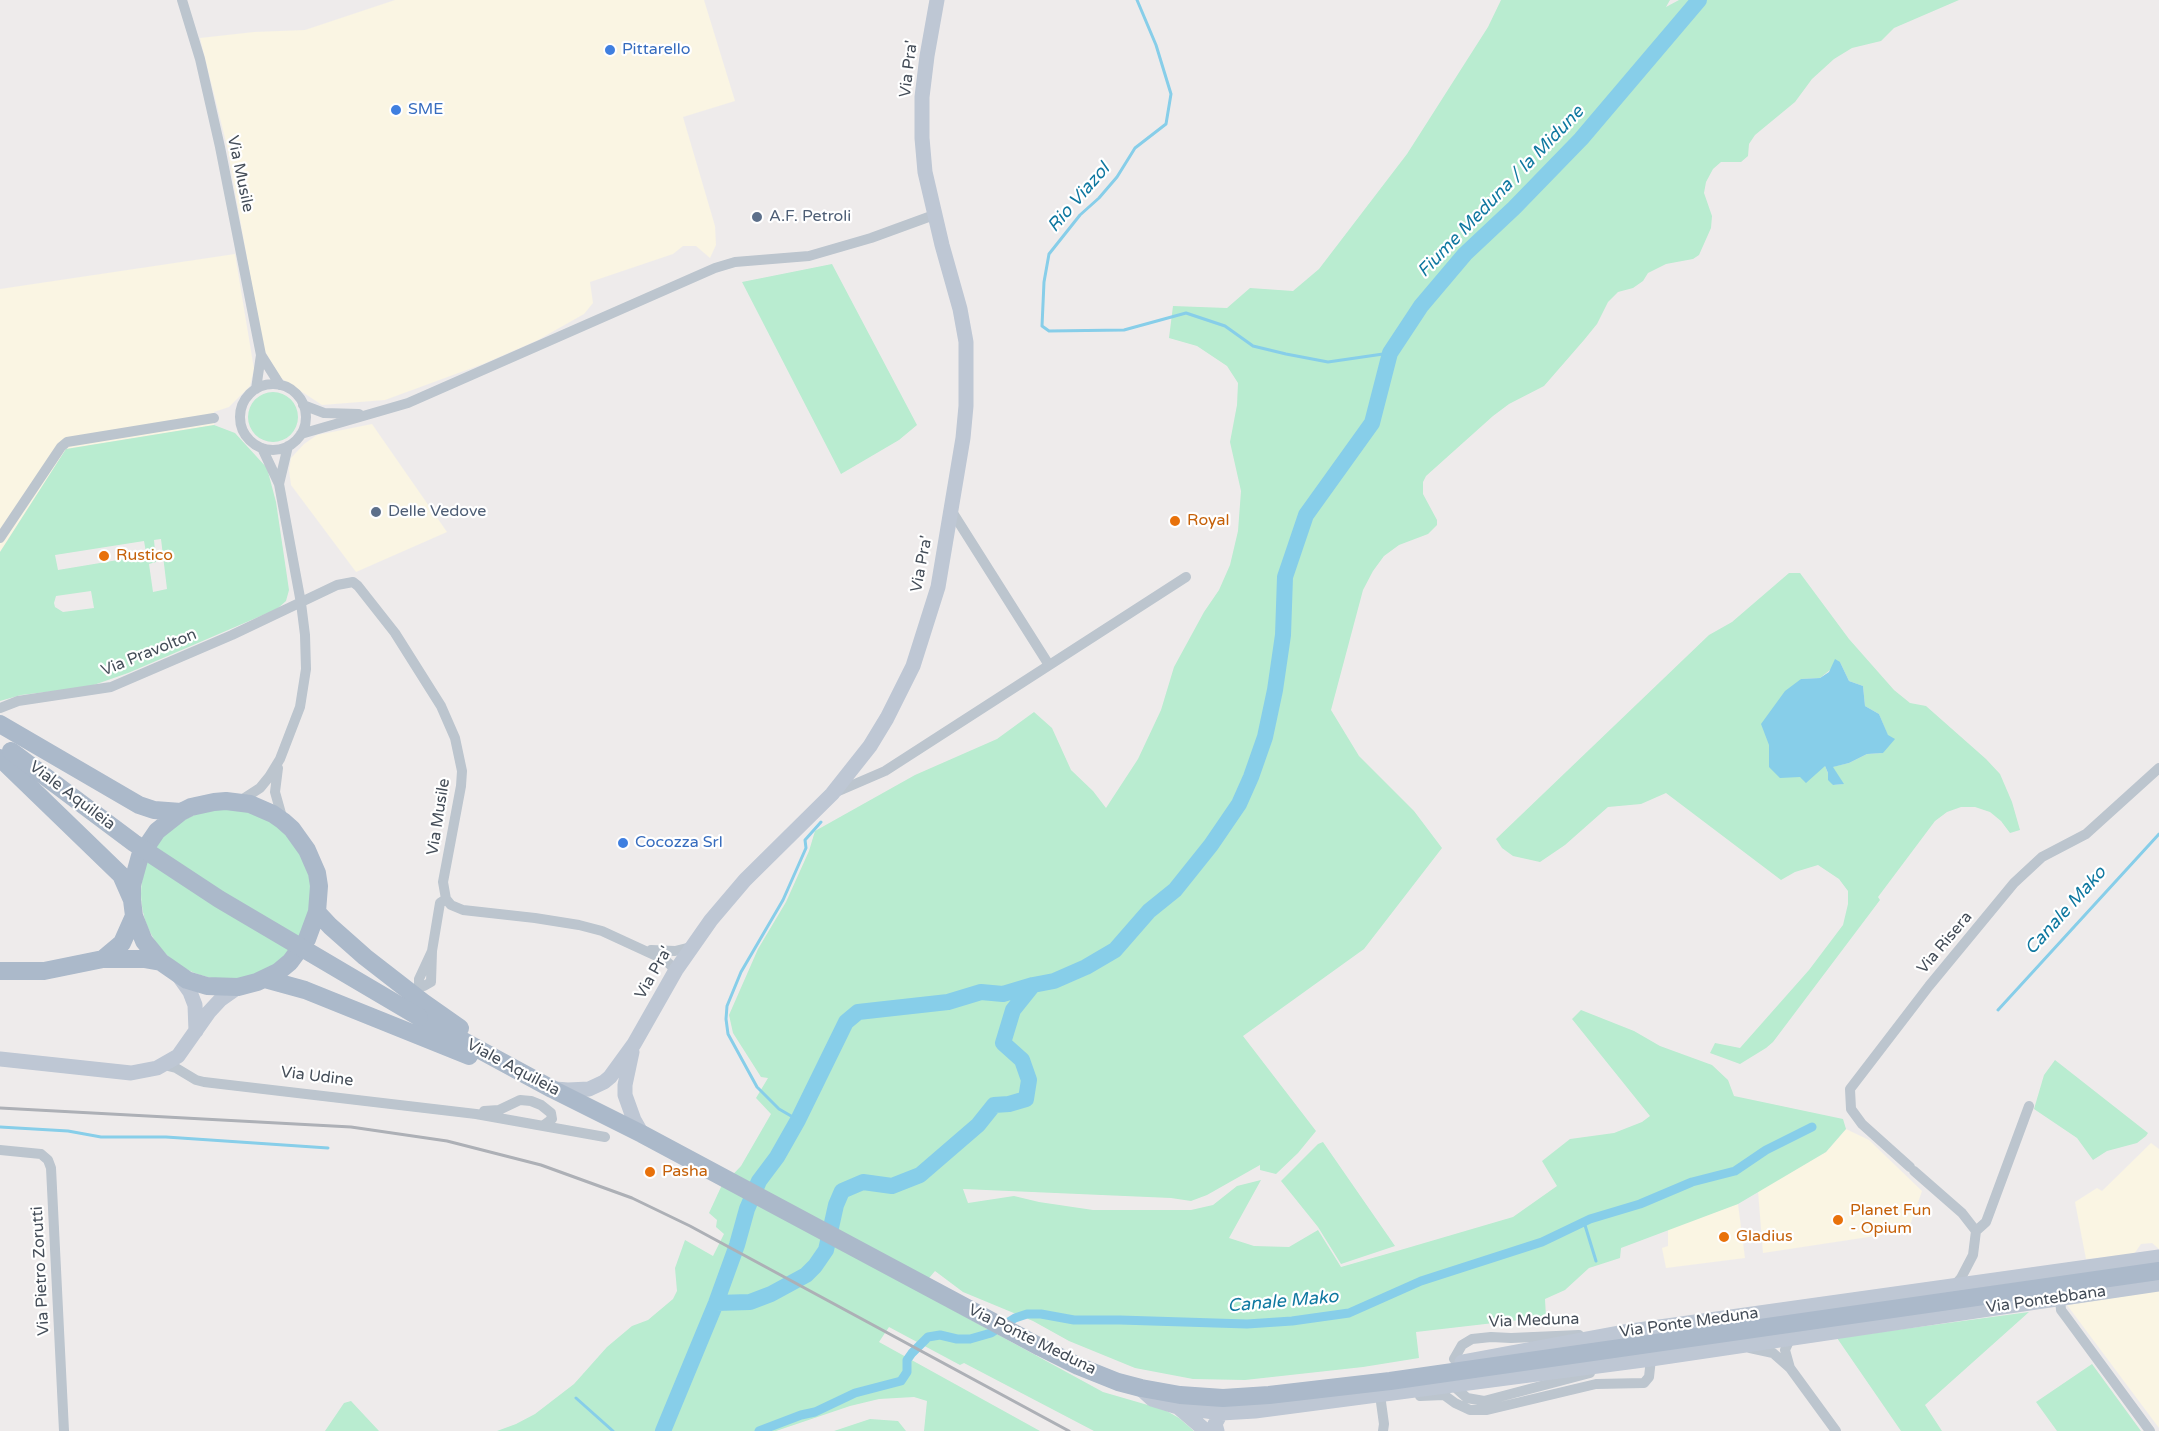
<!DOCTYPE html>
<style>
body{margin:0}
canvas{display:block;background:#eeebeb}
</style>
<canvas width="2159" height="1431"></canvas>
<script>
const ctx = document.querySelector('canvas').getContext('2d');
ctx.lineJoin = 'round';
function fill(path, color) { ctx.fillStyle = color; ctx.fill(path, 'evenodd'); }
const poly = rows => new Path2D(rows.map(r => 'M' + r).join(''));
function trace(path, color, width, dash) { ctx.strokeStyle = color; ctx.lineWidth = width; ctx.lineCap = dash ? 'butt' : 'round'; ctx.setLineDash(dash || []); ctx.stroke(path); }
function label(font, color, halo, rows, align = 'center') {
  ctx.font = font + ' "Varela Round",sans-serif'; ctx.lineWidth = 4.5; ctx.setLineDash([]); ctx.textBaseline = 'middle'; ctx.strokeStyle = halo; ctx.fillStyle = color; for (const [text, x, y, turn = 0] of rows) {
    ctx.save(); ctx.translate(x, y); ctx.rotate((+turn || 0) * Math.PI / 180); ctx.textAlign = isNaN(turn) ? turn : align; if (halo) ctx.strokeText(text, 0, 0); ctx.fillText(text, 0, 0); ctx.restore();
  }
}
fill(poly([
 [395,0,704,0,735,101,683,117,715,226,716,245,710,258,696,246,683,246,673,254,590,282,593,303,584,314,538,340,483,364,385,400,322,405,281,378,263,348,227,146,200,38,254,32,305,30],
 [235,254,254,369,250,386,229,407,214,412,214,425,66,449,0,552,0,289],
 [372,424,447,532,356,572,291,485,289,470,291,458,304,444,317,435],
 [1846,1129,1869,1140,1922,1191,1908,1231,1763,1253,1758,1191,1826,1152],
 [2151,1143,2159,1149,2159,1249,2152,1243,2141,1244,2134,1254,2086,1259,2075,1202,2097,1188,2102,1191],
 [1738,1204,1745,1258,1666,1268,1662,1248,1668,1246,1668,1229],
 [2159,1291,2159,1428,2067,1305]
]), '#faf5e3');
fill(poly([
 [1501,0,1670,0,1666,7,1679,0,1959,0,1894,28,1881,41,1852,48,1834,59,1812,79,1795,102,1755,135,1749,144,1748,156,1741,162,1721,162,1713,169,1706,182,1704,193,1712,216,1711,228,1699,255,1693,259,1666,264,1648,273,1643,281,1633,288,1618,292,1608,302,1597,324,1584,340,1544,386,1509,404,1493,416,1426,476,1423,482,1423,494,1437,520,1437,525,1428,534,1399,545,1384,556,1373,571,1363,590,1331,710,1359,756,1414,811,1442,848,1364,949,1243,1036,1316,1131,1298,1153,1276,1174,1260,1170,1260,1165,1207,1195,1191,1201,1171,1198,963,1189,968,1203,1014,1196,1039,1202,1093,1210,1191,1210,1213,1205,1237,1186,1261,1180,1229,1238,1254,1246,1289,1247,1318,1230,1341,1267,1397,1251,1513,1217,1557,1186,1542,1161,1570,1139,1614,1133,1642,1122,1650,1116,1572,1019,1581,1010,1634,1031,1660,1046,1712,1065,1728,1080,1734,1096,1843,1119,1846,1129,1826,1152,1738,1204,1621,1248,1620,1258,1589,1268,1565,1290,1545,1299,1546,1317,1416,1332,1419,1358,1363,1367,1245,1380,1193,1379,1135,1368,1069,1341,1033,1321,963,1292,935,1271,918,1291,1103,1392,1165,1410,1179,1418,1194,1431,1094,1431,964,1363,960,1365,889,1327,879,1342,1040,1431,924,1431,927,1401,914,1397,879,1399,850,1406,776,1431,497,1431,516,1424,535,1414,574,1384,607,1347,632,1326,648,1320,673,1299,677,1291,675,1268,685,1240,713,1256,724,1234,716,1227,717,1220,709,1213,721,1187,741,1166,771,1114,756,1098,768,1078,761,1077,733,1033,729,1015,758,949,786,902,809,851,815,831,915,775,997,739,1034,712,1052,728,1071,770,1093,791,1106,808,1138,759,1161,710,1174,667,1204,612,1219,590,1230,565,1238,531,1241,491,1230,442,1237,405,1238,383,1227,366,1197,346,1169,338,1173,306,1227,308,1250,288,1293,291,1319,269,1407,154,1488,27],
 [832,264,917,425,899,440,841,474,742,282],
 '248 417a25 25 0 1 1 50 0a25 25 0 1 1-50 0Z',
 [214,425,235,433,267,468,276,502,289,590,286,601,277,609,128,673,88,687,21,695,0,701,0,552,66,449],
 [161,539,167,589,153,592,149,564,156,562,154,540],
 [144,541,147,558,125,561,124,559,58,570,55,555],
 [91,591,94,608,63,612,55,607,54,603,56,596],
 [1789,573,1800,573,1849,639,1894,690,1910,703,1926,706,1986,759,2000,774,2012,802,2020,830,2010,833,2001,821,1990,812,1975,807,1961,807,1947,812,1935,821,1878,897,1880,900,1773,1042,1766,1048,1740,1064,1710,1053,1715,1043,1740,1048,1809,970,1843,925,1848,904,1848,891,1839,879,1818,865,1795,872,1781,880,1666,793,1641,804,1608,807,1565,845,1540,862,1513,856,1502,848,1496,839,1709,635,1732,622],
 [1840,662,1849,681,1863,686,1865,706,1879,714,1888,736,1883,753,1867,754,1849,763,1832,767,1843,784,1833,785,1825,766,1769,767,1769,745,1801,679,1820,678],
 '141 894a85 85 0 1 1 170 0a85 85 0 1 1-170 0Z',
 [2055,1060,2148,1133,2146,1136,2137,1143,2107,1151,2093,1160,2077,1138,2034,1109,2044,1075],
 [1323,1142,1395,1246,1341,1264,1318,1227,1281,1181,1318,1144],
 [2029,1312,1925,1405,1942,1431,1901,1431,1837,1338],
 [2092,1364,2141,1431,2057,1431,2036,1402],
 [351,1401,379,1431,325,1431,344,1403],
 [870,1419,898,1421,906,1431,834,1431]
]), '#b9ecd0');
fill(poly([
 [1835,659,1840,662,1849,681,1863,686,1865,706,1879,714,1888,735,1895,739,1883,753,1867,754,1849,763,1833,767,1844,784,1833,785,1828,780,1828,773,1825,766,1806,783,1800,777,1780,778,1769,767,1769,745,1761,724,1785,691,1801,679,1820,678,1829,672]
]), '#87cee9');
trace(poly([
 [1137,0,1156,45,1171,94,1166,124,1135,148,1117,177,1099,198,1080,215,1049,254,1044,282,1042,326,1049,331,1124,330,1186,313,1225,326,1253,346,1286,354,1328,362,1390,353],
 [1998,1010,2159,834],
 [798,1120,779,1109,757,1087,728,1034,726,1019,727,1006,741,972,783,900,806,848,805,840,821,822],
 [0,1127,68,1131,101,1137,166,1137,328,1148],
 [1584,1222,1596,1261],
 [576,1398,613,1431]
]), '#87cee9', 3);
trace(poly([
 [759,1431,801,1415,815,1412,855,1393,901,1381,907,1372,907,1360,912,1353,928,1337,940,1335,957,1339,970,1339,991,1333,1015,1318,1027,1314,1041,1314,1074,1320,1120,1320,1247,1324,1292,1321,1349,1313,1421,1281,1542,1242,1590,1219,1640,1204,1692,1182,1735,1171,1766,1150,1812,1127]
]), '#87cee9', 9);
trace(poly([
 [716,1303,750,1302,771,1294,806,1275,815,1266,826,1250,836,1205,842,1191,863,1182,892,1186,920,1175,978,1125,994,1105,1009,1104,1026,1099,1029,1080,1022,1060,1003,1043,1013,1010,1033,985,1054,981,1086,967,1115,950,1149,911,1175,890,1211,845,1239,804,1251,777,1265,737,1275,690,1283,635,1285,577,1306,515,1372,423,1390,353,1421,306,1465,254,1514,208,1581,139,1699,0],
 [663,1431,716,1303,737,1245,747,1209,759,1181,777,1157,798,1120,846,1022,858,1012,948,1002,981,992,1003,994,1033,985]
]), '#87cee9', 16);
trace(poly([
 [182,0,200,59,220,147,261,355,280,385],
 '240 417a33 33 0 1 1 66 0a33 33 0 1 1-66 0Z',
 [256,389,261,355],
 [303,405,324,413,359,414],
 [301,434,408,403,715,268,735,262,809,256,871,238,934,215],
 [279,484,288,446],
 [951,510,1049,665],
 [0,538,61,447,67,442,214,418],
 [0,708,18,701,111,687,232,635,337,585,353,582,358,586,395,633,441,706,455,738,462,771,461,786,443,882,446,899,451,905,463,910,535,918,579,925,602,931,665,960,676,970],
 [278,768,275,792,282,817],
 [834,793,885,771,1186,577],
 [240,801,260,788,269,777,280,759,300,707,306,669,305,635,301,603,279,484,262,448],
 [651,950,675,951,691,947],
 [432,951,419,979,419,984,424,986,431,982,432,951,440,903,446,899],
 [164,1065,176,1068,196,1080,204,1082,476,1114,605,1137],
 [484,1111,499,1110,520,1100,531,1101,541,1105,551,1113,552,1119,544,1125],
 [0,1150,41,1154,48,1160,51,1168,64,1431],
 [1910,1167,1862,1124,1851,1109,1850,1089,1929,986,2014,883,2042,857,2086,834,2159,768],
 [1914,1171,1962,1213,1976,1231,1973,1255,1961,1278,1954,1286],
 [1976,1231,1986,1222,2029,1106],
 [2060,1298,2061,1310,2067,1318,2150,1431],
 [1750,1348,1773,1353,1790,1368,1785,1350,1791,1337],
 [1454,1359,1462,1345,1472,1339,1491,1337,1511,1338,1579,1335],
 [1790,1368,1836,1431],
 [1457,1389,1467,1398,1484,1401,1590,1373],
 [1380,1395,1384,1424,1383,1431],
 [1420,1396,1444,1395,1455,1403,1470,1410,1487,1410,1596,1384,1644,1383,1649,1377,1651,1359]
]), '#bcc5ce', 10);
trace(poly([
 [178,975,190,992,195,1005,196,1031],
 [632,1052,625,1085,625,1095,634,1120,642,1134],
 [0,1059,131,1073,157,1068,178,1056,209,1012,221,999,238,987],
 [555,1089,568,1090,589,1089,604,1082,610,1077,634,1044,676,970,711,920,745,880,832,794,870,746,887,718,913,666,938,587,963,438,966,406,966,342,960,309,942,245,925,172,922,138,922,97,927,56,937,0],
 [1462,1362,1624,1332,2159,1257],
 [1141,1389,1152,1399,1178,1407,1221,1413,1255,1411,1651,1359,2159,1284],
 [1178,1407,1206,1431],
 [1217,1431,1215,1424,1221,1413]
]), '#bec7d4', 15);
trace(poly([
 [0,724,139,805,154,810,181,812],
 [0,758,121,875,132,900,134,916,144,941,161,962,187,980,207,986,238,987,257,982,278,972,290,962,307,939,317,912,319,886,317,873,307,850,292,829,283,821,273,814,250,804,226,801,214,802,191,807,181,812,157,831,140,856,132,885,132,900],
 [317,912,330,926,365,957,423,1002,460,1028],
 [103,959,122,943,134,916],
 [0,971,44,971,103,959,144,959,161,962],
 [265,979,305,990,469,1056],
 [419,1017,552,1089,642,1134,1040,1347,1078,1366,1118,1382,1141,1388,1180,1395,1223,1398,1269,1395,1390,1381,2159,1271]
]), '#abb9ca', 18);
trace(poly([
 [0,1108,351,1127,447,1141,541,1165,632,1198,690,1226,1069,1431]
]), '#adb0b6', 3);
trace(poly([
 [11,751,134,843,219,899,419,1017]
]), '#abb9ca', 18);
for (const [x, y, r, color] of [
 [610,50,6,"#3f7fe0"],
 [396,110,6,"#3f7fe0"],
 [757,217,6,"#5c6f8a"],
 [376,512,6,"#5c6f8a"],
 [1175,521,6,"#e8710a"],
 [104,556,6,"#e8710a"],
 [623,843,6,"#3f7fe0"],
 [650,1172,6,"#e8710a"],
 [1838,1220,6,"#e8710a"],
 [1724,1237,6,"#e8710a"]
]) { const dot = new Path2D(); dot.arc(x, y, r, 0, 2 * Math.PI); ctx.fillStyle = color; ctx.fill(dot); trace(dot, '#fff', 2); }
label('16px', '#366cbe', '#fff', [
 ["Pittarello",622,50],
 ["SME",408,110],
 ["Cocozza Srl",635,843]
], 'left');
label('16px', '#444d58', '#fff', [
 ["Via Pra'",909,69,-83],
 ["Via Musile",240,174,78],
 ["Via Pra'",922,564,-79],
 ["Via Pravolton",149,653,-22],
 ["Viale Aquileia",72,796,37],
 ["Via Musile",439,817,-81],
 ["Via Risera",1945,943,-50],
 ["Via Pra'",654,973,-60],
 ["Viale Aquileia",513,1068,28],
 ["Via Udine",317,1077,7],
 ["Via Pietro Zorutti",41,1271,-93],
 ["Via Pontebbana",2046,1300,-8],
 ["Via Meduna",1534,1321,-2],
 ["Via Ponte Meduna",1689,1323,-8],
 ["Via Ponte Meduna",1032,1340,26]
]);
label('16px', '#4e5e75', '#fff', [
 ["A.F. Petroli",769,217],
 ["Delle Vedove",388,512]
], 'left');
label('16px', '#c56008', '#fff', [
 ["Royal",1187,521],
 ["Rustico",116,556],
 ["Pasha",662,1172],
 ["Planet Fun",1850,1211],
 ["- Opium",1850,1229],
 ["Gladius",1736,1237]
], 'left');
label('italic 18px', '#0f78a0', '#fff', [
 ["Fiume Meduna / la Midune",1501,192,-46],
 ["Rio Viazol",1079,198,-49],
 ["Canale Mako",2066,911,-48],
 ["Canale Mako",1283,1302,-5]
]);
</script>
